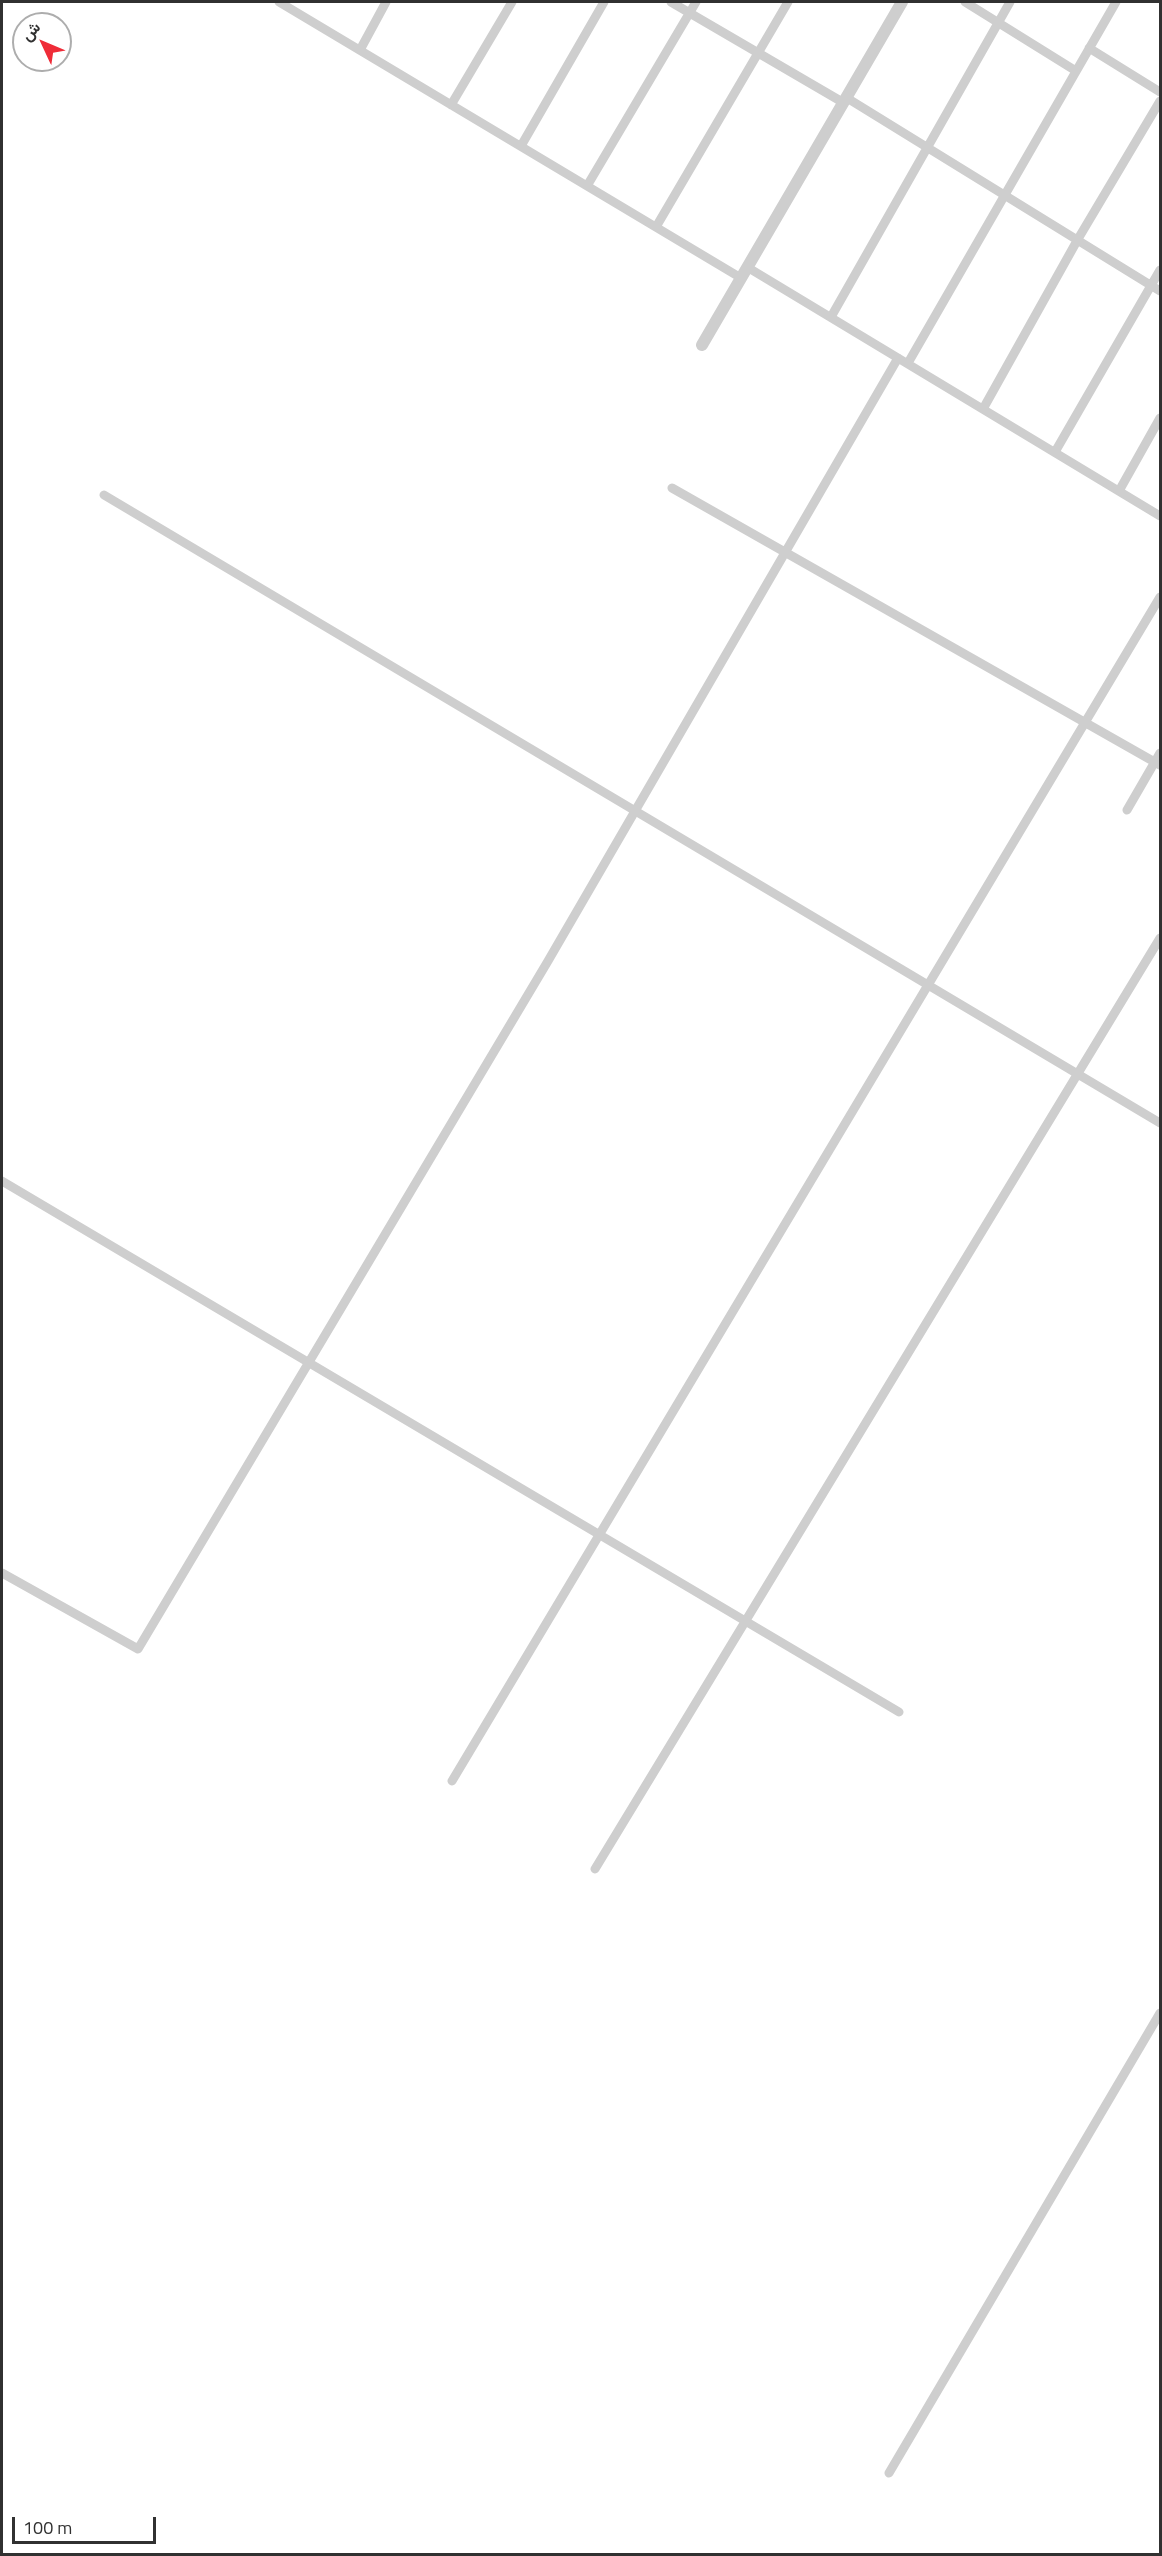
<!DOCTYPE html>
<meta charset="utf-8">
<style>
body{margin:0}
#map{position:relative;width:1162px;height:2556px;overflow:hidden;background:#fff;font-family:"Titillium Web",Vazirmatn,sans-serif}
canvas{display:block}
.frame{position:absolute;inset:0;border:3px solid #313131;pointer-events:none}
.north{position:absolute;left:12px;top:12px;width:60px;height:60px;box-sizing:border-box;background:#fff;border:2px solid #adadad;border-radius:50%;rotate:314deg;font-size:16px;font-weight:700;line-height:24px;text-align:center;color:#313131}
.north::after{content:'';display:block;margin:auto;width:21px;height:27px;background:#ef2c38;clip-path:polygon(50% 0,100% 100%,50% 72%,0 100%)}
.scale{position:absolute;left:12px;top:2517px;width:144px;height:27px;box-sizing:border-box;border:3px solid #313131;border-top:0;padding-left:8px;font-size:18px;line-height:21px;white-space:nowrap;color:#313131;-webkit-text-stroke:4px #fff;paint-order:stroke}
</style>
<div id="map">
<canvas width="1162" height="2556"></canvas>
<div class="frame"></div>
<div class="north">ش</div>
<div class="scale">100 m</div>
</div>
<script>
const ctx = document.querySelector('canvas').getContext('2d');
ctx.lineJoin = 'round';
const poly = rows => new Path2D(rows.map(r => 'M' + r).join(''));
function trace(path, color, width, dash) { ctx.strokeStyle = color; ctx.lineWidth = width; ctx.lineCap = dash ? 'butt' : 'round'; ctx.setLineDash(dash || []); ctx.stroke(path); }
trace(poly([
 [279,2,741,278],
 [671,2,844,103],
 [965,2,1076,71],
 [1089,48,1160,92],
 [360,50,386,2],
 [847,98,1160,291],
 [451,105,512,2],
 [521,146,604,2],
 [587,186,696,2],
 [656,227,788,2],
 [747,267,1160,516],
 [831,317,1010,2],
 [908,363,1116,2],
 [983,409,1078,239,1160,101],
 [1055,452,1160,270],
 [672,488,1160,765],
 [1119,491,1160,418],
 [104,495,1160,1123],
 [1127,810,1160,753],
 [2,1181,899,1712],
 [2,1573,138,1649,548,961,898,358],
 [452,1781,1160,597],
 [595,1869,1160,938],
 [889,2473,1160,2013]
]), '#cecece', 9);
trace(poly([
 [702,345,902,2]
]), '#cecece', 12);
</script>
